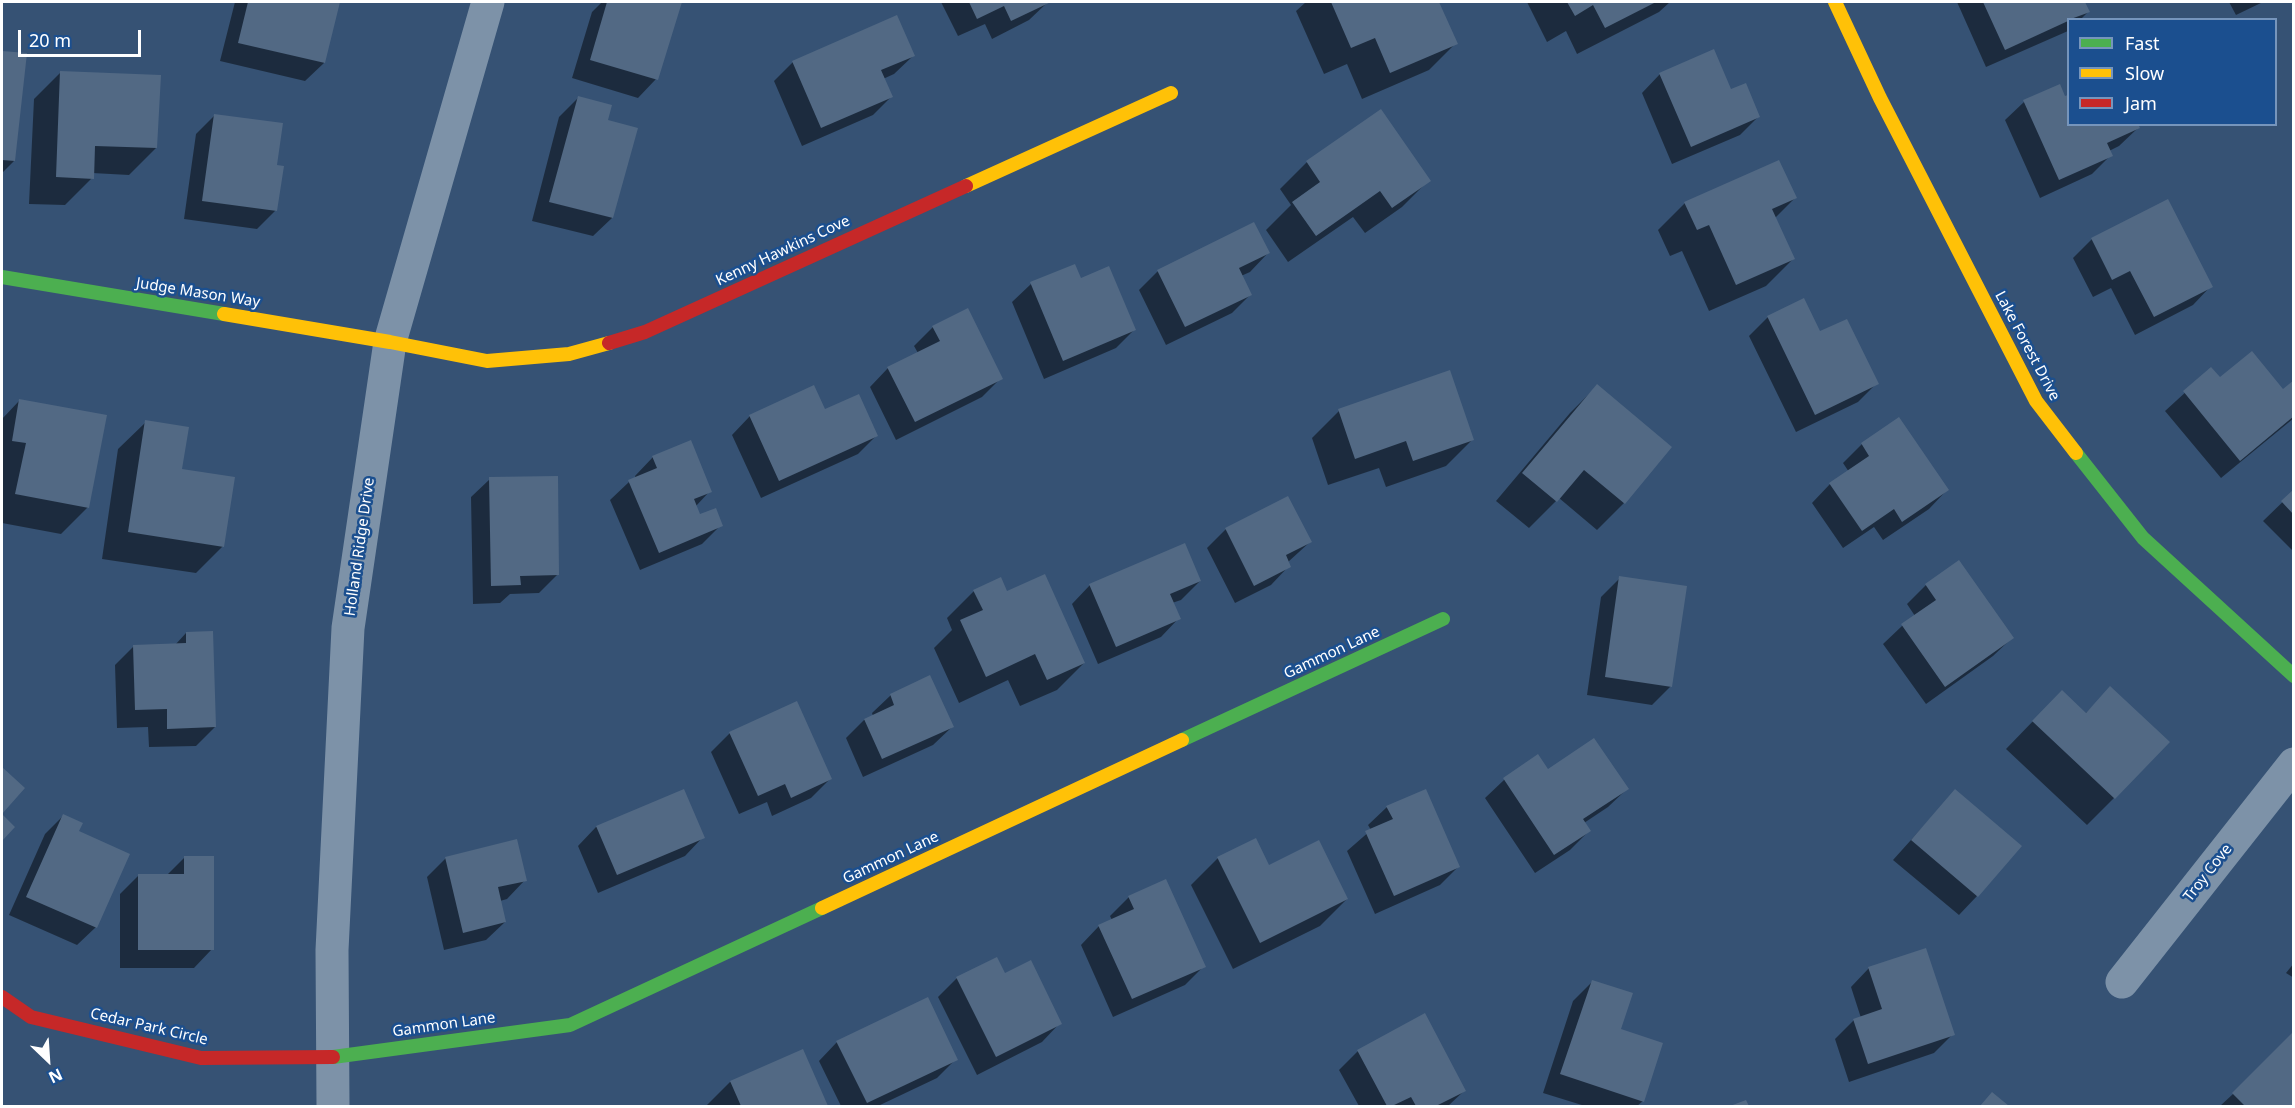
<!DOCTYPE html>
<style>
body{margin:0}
#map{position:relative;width:2295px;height:1108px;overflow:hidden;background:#365274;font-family:"Noto Sans",sans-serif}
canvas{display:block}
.frame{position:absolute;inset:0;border:3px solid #fff;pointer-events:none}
.legend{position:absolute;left:2067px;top:18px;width:210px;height:108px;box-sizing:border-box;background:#1b4f8f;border:2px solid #7695bc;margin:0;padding:8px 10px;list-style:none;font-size:18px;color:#fff}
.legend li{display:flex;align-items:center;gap:12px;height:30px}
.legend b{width:30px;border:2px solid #7695bc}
.north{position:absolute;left:18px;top:1030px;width:60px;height:60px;-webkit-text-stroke:4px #1b4f8f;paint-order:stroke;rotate:155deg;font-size:16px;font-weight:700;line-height:24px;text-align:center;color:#fff}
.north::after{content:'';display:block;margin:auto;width:21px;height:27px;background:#fff;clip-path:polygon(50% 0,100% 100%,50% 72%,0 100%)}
.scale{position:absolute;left:18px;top:30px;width:123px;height:27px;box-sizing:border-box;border:3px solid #fff;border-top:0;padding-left:8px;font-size:18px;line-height:21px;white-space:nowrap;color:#fff;-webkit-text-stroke:4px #1b4f8f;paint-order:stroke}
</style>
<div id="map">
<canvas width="2295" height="1108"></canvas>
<div class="frame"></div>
<ul class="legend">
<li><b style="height:8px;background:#4caf50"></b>Fast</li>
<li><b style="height:8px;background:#ffc107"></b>Slow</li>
<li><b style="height:8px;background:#c62828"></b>Jam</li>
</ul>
<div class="north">N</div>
<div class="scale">20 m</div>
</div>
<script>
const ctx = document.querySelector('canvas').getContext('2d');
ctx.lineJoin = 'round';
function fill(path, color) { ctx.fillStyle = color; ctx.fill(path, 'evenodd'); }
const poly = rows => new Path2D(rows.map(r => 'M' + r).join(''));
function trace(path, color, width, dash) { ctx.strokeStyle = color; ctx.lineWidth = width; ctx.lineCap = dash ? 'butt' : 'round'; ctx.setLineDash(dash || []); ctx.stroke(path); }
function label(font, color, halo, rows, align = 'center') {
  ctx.font = font + ' "Noto Sans",sans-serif'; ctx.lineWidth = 5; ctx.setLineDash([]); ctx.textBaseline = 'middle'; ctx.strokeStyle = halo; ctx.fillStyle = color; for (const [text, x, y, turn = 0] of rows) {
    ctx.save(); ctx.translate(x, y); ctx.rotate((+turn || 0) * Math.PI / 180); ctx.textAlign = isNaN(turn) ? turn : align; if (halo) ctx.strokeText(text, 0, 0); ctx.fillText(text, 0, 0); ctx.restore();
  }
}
fill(poly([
 [235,2,339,2,324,63,305,81,220,61],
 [602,2,680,2,656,79,638,98,572,78,592,12],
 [941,2,1048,2,1029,20,992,39,985,24,958,36],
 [1306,2,1438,2,1456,43,1429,70,1362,99,1347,64,1324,74,1296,11],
 [1527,2,1670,2,1659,12,1577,54,1566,31,1547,42],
 [1957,2,2084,2,2088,12,2080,20,2068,20,2068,31,1986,67],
 [2229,2,2263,2,2236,15],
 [2,52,25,55,14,161,2,173],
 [913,56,894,74,883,79,891,97,873,115,802,146,774,81,793,62],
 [61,72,156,148,129,175,92,173,92,178,65,205,29,204,34,99],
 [1660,74,1730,91,1759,116,1740,135,1672,164,1642,93],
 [2059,86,2065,98,2068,97,2068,124,2138,128,2119,146,2109,151,2111,155,2092,174,2040,198,2005,120,2024,102],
 [578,98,606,121,612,218,593,236,532,221,559,117],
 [215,115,276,166,276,210,257,229,184,219,196,134],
 [1307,162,1429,180,1402,207,1365,233,1353,217,1288,262,1266,230,1291,205,1280,189],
 [1795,198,1775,218,1793,259,1766,286,1709,311,1682,251,1670,256,1658,230,1685,203],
 [2167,201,2211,286,2193,305,2135,335,2111,288,2093,297,2073,258,2092,239],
 [1268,253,1250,272,1241,276,1250,295,1232,313,1166,345,1139,290,1158,271],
 [1080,280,1134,330,1116,348,1044,379,1012,302,1031,284],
 [1803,300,1819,333,1877,383,1858,402,1796,432,1749,336,1768,317],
 [933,327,1001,378,982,397,896,440,870,387,888,368,918,353,914,346],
 [2211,369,2219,379,2283,391,2294,382,2294,418,2221,478,2165,411],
 [1597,386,1624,503,1597,530,1559,498,1529,528,1496,501,1570,413],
 [19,401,88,507,61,534,2,523,2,419],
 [824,411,876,436,858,454,761,498,732,435,750,416],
 [1339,411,1473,439,1446,466,1386,487,1379,468,1328,485,1312,438],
 [1899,419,1947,490,1929,509,1883,540,1874,527,1843,548,1812,503,1830,484,1849,472,1843,463,1862,444],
 [146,422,223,546,196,573,102,559,118,449],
 [653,457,710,491,696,506,700,516,721,525,702,544,640,570,610,500,629,482,636,479,635,476],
 [490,479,558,574,539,593,510,594,500,603,473,604,471,497],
 [2294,491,2294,552,2263,521],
 [1226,529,1310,542,1288,562,1289,566,1271,585,1235,603,1207,548],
 [1959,562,2012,638,1993,656,1926,704,1883,644,1902,626,1915,616,1907,604,1926,585],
 [1620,578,1671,686,1652,705,1587,695,1601,597],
 [1200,581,1181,600,1172,603,1179,618,1161,637,1098,664,1072,604,1090,585],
 [974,591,1006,593,1084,663,1057,690,1020,706,1008,680,959,703,934,648,952,630,947,618],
 [186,633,215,727,196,746,149,747,148,727,117,728,115,665,134,646,175,645],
 [2110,689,2114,798,2087,825,2006,749,2035,719,2085,714],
 [891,695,952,727,933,745,863,777,846,738,864,720,873,716,872,713],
 [730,733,830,779,811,798,772,816,767,802,739,814,711,752],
 [1538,756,1547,771,1627,789,1608,807,1584,823,1589,831,1570,850,1535,873,1485,798,1504,780],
 [2,769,23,788,2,812],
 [683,791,703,837,685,856,598,893,578,846,596,827],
 [1955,791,1977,896,1959,915,1893,860],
 [1387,807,1459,866,1440,885,1375,914,1347,851,1371,830,1368,825],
 [63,816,77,832,96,927,77,945,9,915,45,834],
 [184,858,212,949,194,968,120,968,120,894,139,875,167,875],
 [446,858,525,880,507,899,500,901,505,922,486,940,444,950,427,877],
 [1218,858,1269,867,1347,899,1320,926,1233,969,1191,885],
 [1129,897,1204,966,1185,985,1113,1017,1081,945,1099,926,1112,920,1110,916],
 [2294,963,2294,978,2286,973],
 [1869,968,1953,1034,1934,1053,1849,1082,1835,1039,1854,1020,1861,1018,1851,987],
 [1005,975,1060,1023,1042,1042,977,1075,938,997,957,978],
 [1592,982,1619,1030,1643,1101,1637,1106,1585,1106,1543,1093,1573,1001],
 [2293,1034,2294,1106,2220,1106,2233,1094],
 [837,1042,956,1059,937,1078,878,1106,841,1106,819,1061],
 [802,1051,827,1106,706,1106,730,1082],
 [1358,1051,1464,1091,1448,1106,1359,1106,1339,1070]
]), '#0007');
fill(poly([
 [248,2,340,2,325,63,238,43],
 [607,2,682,2,658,80,590,60],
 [969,2,1051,2,1011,21,1004,6,977,19],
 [1331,2,1439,2,1458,44,1390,73,1375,38,1351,48],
 [1567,2,1656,2,1605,28,1593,5,1575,16],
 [1983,2,2085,2,2090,12,2068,20,2068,21,2005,50],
 [897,15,915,56,881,70,893,97,821,128,792,61],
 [1714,49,1731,89,1746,83,1760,117,1691,147,1659,73],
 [2,51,27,53,15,161,2,160],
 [60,71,161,75,157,148,95,146,94,179,56,177],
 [2060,84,2065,96,2068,95,2068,124,2138,124,2140,128,2107,143,2113,156,2059,180,2023,100],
 [578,96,612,105,608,120,638,128,613,218,549,202],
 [1381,109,1431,181,1392,208,1380,191,1316,236,1292,202,1320,182,1306,161],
 [214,114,283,123,277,165,284,166,277,211,202,201],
 [1779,160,1797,198,1772,209,1795,259,1736,285,1709,225,1697,230,1684,202],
 [2168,199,2213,287,2154,317,2130,271,2112,280,2091,238],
 [1254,222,1270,253,1239,268,1252,295,1185,327,1157,270],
 [1075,264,1081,278,1109,266,1136,330,1063,361,1030,282],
 [1804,298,1820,331,1847,319,1879,384,1815,415,1767,316],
 [968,308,1003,379,915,422,887,367,940,341,932,326],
 [2252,351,2283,389,2294,380,2294,416,2240,461,2183,391,2211,367,2220,377],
 [1450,370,1474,440,1413,461,1406,441,1355,459,1338,409],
 [1597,384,1672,447,1625,504,1584,470,1557,502,1522,473],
 [814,385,825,409,859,394,878,436,779,481,749,415],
 [19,399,107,415,89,508,15,494,26,443,12,441],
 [1899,417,1949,490,1902,522,1894,509,1862,531,1829,483,1869,456,1861,443],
 [145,420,189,427,182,469,235,477,224,547,128,532],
 [691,440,712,492,694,499,700,514,716,508,723,526,659,553,628,480,657,468,652,456],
 [558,476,559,575,520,576,521,585,491,586,489,477],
 [2294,489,2294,515,2281,501],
 [1288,496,1312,542,1286,555,1291,567,1254,586,1225,528],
 [1185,543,1201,581,1170,594,1181,619,1116,647,1089,584],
 [1959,560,2014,638,1945,687,1901,624,1936,600,1925,584],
 [1045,574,1085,663,1047,680,1035,654,986,677,960,620,983,610,973,590,1001,577,1007,591],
 [1619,576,1687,586,1672,687,1605,677],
 [213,631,216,727,167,729,167,709,135,710,133,645,186,643,186,632],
 [930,675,954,727,882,759,864,719,894,705,890,694],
 [2110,686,2170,742,2115,799,2032,721,2062,690,2086,713],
 [797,701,832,779,791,798,785,784,758,796,729,732],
 [1594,738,1629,789,1583,819,1591,831,1554,855,1503,778,1538,754,1548,769],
 [2,767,25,788,2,814],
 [684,789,705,838,617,875,596,826],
 [1426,789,1460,867,1394,896,1365,831,1393,819,1386,806],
 [1955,789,2022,846,1978,897,1911,840],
 [2,814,15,827,2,841],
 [63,814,83,823,79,831,130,854,97,928,26,897],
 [1256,838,1269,865,1319,840,1348,899,1260,943,1217,857],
 [517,839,527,881,498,887,506,922,463,933,445,857],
 [184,856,214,856,214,950,138,950,138,874,184,874],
 [1166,879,1206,967,1132,999,1098,925,1134,909,1128,896],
 [1926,948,1955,1035,1868,1064,1853,1019,1882,1009,1868,967],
 [997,957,1005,973,1031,960,1062,1024,996,1057,956,977],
 [1592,980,1633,993,1621,1029,1663,1043,1644,1102,1560,1074],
 [928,997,958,1060,867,1103,836,1041],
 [1425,1013,1466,1091,1436,1106,1416,1106,1411,1097,1392,1106,1387,1106,1357,1050],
 [2294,1031,2294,1106,2245,1106,2232,1093],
 [803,1049,828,1106,741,1106,730,1081],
 [1992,1092,2009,1106,1980,1106],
 [1746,1100,1749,1106,1730,1106]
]), '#526984');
trace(poly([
 [2122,982,2294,764],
 [333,1106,332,950,348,628,390,342,488,2]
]), '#7d92a8', 33);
trace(poly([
 [2,277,224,314],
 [2076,453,2143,538,2294,676],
 [1182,740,1443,619],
 [333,1057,570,1025,822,908]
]), '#4caf50', 14);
trace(poly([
 [1835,2,1880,98,2036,401,2076,453],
 [966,186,1171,93],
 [224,314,390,342,487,361,569,354,609,343],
 [822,908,1182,740]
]), '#ffc107', 14);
trace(poly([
 [609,343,645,332,966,186],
 [2,997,31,1017,201,1058,333,1057]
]), '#c62828', 14);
label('15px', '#fff', '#1b4f8f', [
 ["Kenny Hawkins Cove",783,251,-25],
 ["Judge Mason Way",198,293,9],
 ["Lake Forest Drive",2027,346,62],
 ["Holland Ridge Drive",360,547,-82],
 ["Gammon Lane",1332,653,-25],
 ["Gammon Lane",891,858,-25],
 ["Troy Cove",2208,873,-52],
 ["Gammon Lane",444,1025,-8],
 ["Cedar Park Circle",149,1027,13]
]);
</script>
